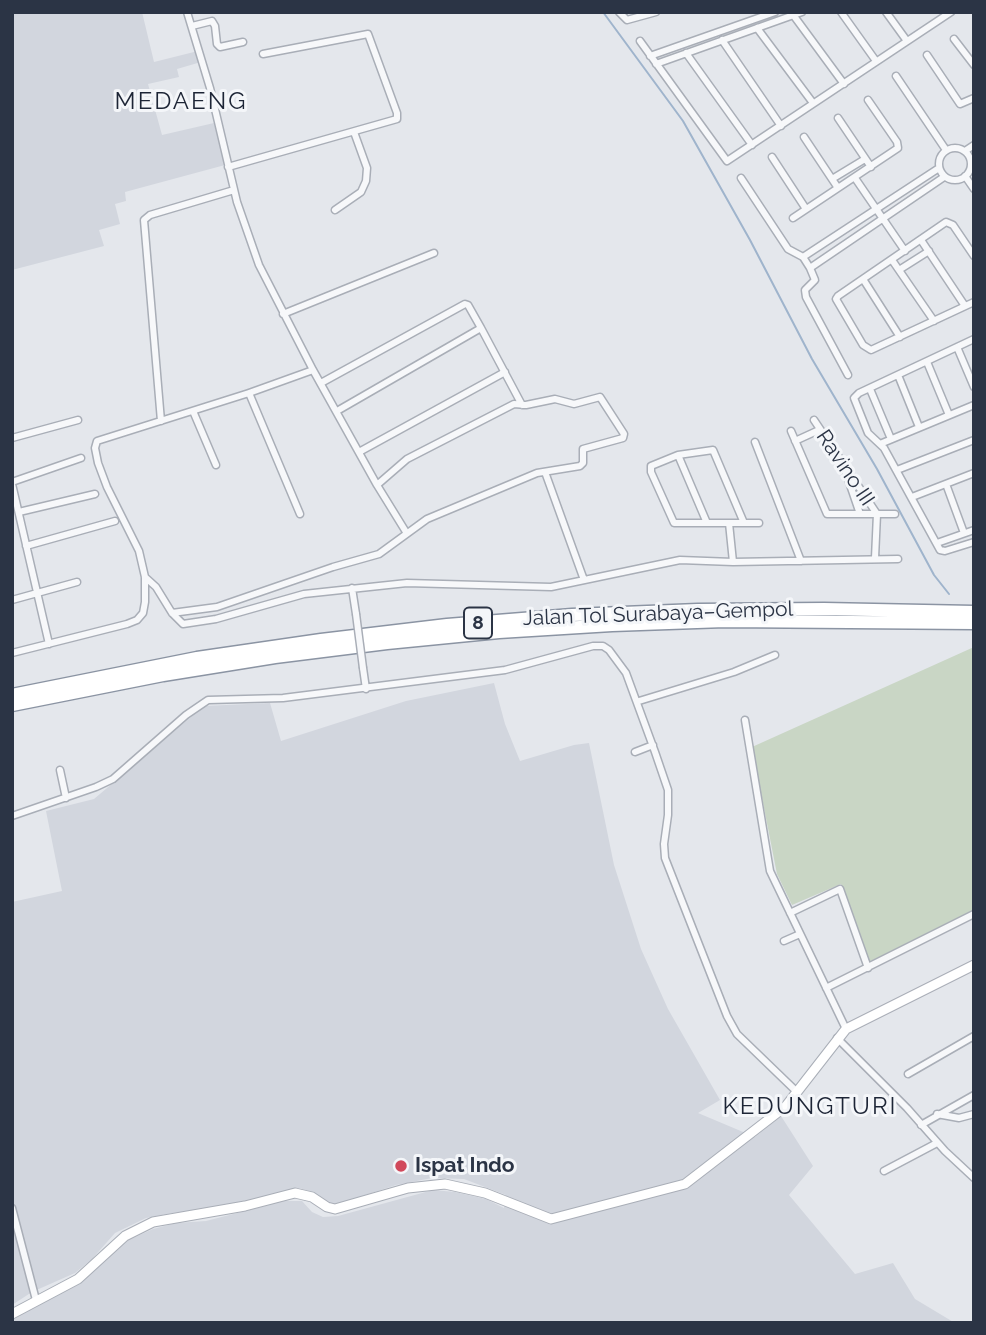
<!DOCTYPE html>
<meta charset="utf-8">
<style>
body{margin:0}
#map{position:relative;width:986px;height:1335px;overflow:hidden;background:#e4e7ec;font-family:Raleway,sans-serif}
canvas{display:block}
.frame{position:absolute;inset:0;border:14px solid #2b3445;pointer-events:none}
</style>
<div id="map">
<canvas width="986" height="1335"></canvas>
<div class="frame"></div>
</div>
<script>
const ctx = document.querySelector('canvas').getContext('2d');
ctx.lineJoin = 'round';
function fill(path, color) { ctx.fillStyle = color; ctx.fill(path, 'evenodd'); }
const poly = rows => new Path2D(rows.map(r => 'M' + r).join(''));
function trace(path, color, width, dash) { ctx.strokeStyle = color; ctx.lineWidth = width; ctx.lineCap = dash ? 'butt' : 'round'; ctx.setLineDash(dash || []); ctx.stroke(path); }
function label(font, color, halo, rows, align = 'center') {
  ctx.font = font + ' Raleway,sans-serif'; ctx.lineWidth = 6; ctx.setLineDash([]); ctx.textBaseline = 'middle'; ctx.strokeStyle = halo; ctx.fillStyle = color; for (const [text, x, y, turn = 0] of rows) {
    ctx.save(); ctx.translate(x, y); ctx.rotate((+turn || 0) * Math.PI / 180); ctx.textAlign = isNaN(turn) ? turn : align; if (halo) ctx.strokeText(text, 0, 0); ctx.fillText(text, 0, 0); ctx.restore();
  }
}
fill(poly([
 [12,12,142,12,154,62,198,51,201,62,177,69,179,77,148,84,162,135,214,123,225,165,125,192,126,201,115,204,120,224,99,230,104,246,12,270],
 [494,683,505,724,520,761,574,745,589,743,614,865,641,949,668,1009,720,1100,698,1113,755,1137,781,1116,813,1166,789,1195,855,1274,893,1263,915,1299,955,1323,12,1323,12,1319,30,1306,77,1285,124,1242,153,1229,176,1223,206,1221,284,1201,302,1201,312,1212,323,1217,338,1216,433,1190,455,1192,486,1199,504,1208,506,1195,464,1179,432,1178,396,1185,332,1206,325,1204,309,1191,299,1188,209,1210,172,1213,146,1218,115,1233,92,1259,75,1273,32,1292,12,1305,12,902,62,891,46,811,94,799,204,706,270,703,281,741,406,701]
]), '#d2d6de');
fill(poly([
 [974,647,974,917,868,962,841,884,792,905,777,874,752,747]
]), '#c9d6c5');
trace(poly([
 [603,12,683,121,750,240,812,359,877,469,934,575,949,594]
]), '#9fb4cc', 2);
const street = poly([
 [187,12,210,88,237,202,259,265,313,370,377,485,406,532],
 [619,12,627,20,656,12],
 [791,12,844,84],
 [841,12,876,61],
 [886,12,907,41],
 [192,26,212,21,215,26,217,44,220,47,243,42],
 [757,28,813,103],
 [954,39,974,65],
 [722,40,781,126],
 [640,41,727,161,951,12],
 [686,53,752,145],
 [927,55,960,104,974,98],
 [650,56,775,12],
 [656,64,802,12],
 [896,76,946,150],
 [838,118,871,167],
 [804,137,838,188],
 '939 164a16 16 0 1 1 32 0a16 16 0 1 1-32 0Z',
 [965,151,974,145],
 [772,157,806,209],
 [228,167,397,119,397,113,368,34,263,54],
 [965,176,974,189],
 [741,178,788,249,803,257,810,268,815,280,805,290,806,297,848,375],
 [855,178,905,251],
 [832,179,865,159],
 [335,210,361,192,366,181,367,168,354,132],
 [793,218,898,148,897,142,868,100],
 [921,240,965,306],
 [974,256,953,225,946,222,838,296,836,299,863,345,871,350,974,302],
 [803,257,939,168],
 [892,260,934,321],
 [810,268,944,177],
 [899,270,929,251],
 [863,279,900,337],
 [283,314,434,253],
 [974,339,859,393,854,398,868,433,884,448,940,550,945,551,974,542],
 [957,347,974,387],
 [927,362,949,415],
 [898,375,919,427],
 [321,383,465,304,468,305,481,328,522,405],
 [870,389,891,439],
 [249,393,300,514],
 [193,411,216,465],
 [337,411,481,328],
 [814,420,877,514,875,558],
 [161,421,144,220,150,215,234,190],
 [791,431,827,514,895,514],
 [12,438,78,420],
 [795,441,819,430],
 [755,442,801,561],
 [880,444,974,405],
 [359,452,505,372],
 [678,455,707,523],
 [845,470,860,514],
 [897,470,974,440],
 [545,472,584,580],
 [12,482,81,458],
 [12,484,49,644],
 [946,484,964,533],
 [912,497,974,473],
 [19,512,95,494],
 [729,523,733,562],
 [744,523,713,450,678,455,651,466,651,472,674,523,759,523],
 [937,543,974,530],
 [26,546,115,521],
 [145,577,156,587,172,613,183,624,216,619,304,594,407,583,551,587,680,560,733,562,898,559],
 [352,588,356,614],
 [12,600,77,582],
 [172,613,217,607,333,567,379,554,427,519,537,473,580,466,583,463,583,449,623,438,624,434,600,397,574,404,555,399,526,405,514,404,407,459,377,485],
 [12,653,127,624,137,620,143,613,145,602,145,577,139,551,107,487,98,463,95,448,97,441,249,393,313,370],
 [363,668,366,689],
 [639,701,734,672,775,655],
 [745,720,770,871,846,1029],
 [635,752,653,745],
 [60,770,66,798],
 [12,816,96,787,113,779,186,715,208,700,283,698,505,670,593,646,603,646,609,650,626,673,655,752,668,790,668,815,664,844,665,858,727,1016,737,1034,796,1091],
 [790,913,840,889,868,968],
 [784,941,800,934],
 [826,988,974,914],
 [837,1038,907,1108,945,1151,974,1178],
 [908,1074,974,1036],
 [937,1114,959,1118,974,1114],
 [921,1125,974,1095],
 [884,1171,937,1143],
 [12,1208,36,1300]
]);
const secondary = poly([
 [12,1314,78,1279,125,1236,153,1222,245,1206,295,1193,312,1197,327,1207,335,1209,408,1188,445,1184,485,1193,551,1219,685,1184,786,1106,846,1029,974,965]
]);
const highway = poly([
 [12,695,197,658,321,640,447,625,572,615,698,610,824,609,974,612],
 [12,705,163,675,275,657,387,643,499,632,612,625,725,621,974,623]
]);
trace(street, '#a9aeb7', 9);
trace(secondary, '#a9aeb7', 11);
trace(highway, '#8b94a3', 15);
trace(street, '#f7f8fa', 6);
trace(secondary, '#fff', 9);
trace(highway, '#fff', 12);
const streetBridge = poly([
 [356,614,363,668]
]);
trace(streetBridge, '#a9aeb7', 9, []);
trace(streetBridge, '#f7f8fa', 6);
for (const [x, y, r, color] of [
 [401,1166,7,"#d1495b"]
]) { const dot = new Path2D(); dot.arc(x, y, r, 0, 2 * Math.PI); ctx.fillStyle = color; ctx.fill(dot); trace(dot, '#f4f6f9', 2.5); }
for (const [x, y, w] of [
 [478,623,28]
]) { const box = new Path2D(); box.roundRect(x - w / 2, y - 15.5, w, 31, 5); ctx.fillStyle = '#f4f6f9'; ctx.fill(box); trace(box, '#2b3445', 2); }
label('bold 19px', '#2b3445', null, [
 ["8",478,623]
]);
label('21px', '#2b3445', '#f4f6f9', [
 ["Ravino III",845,468,56],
 ["Jalan Tol Surabaya–Gempol",658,614,-2]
]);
label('bold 21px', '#2b3445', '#f4f6f9', [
 ["Ispat Indo",415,1166]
], 'left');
ctx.letterSpacing = '2px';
label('24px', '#1d2536', '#f4f6f9', [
 ["MEDAENG",181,102],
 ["KEDUNGTURI",810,1107]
]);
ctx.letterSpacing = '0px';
</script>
